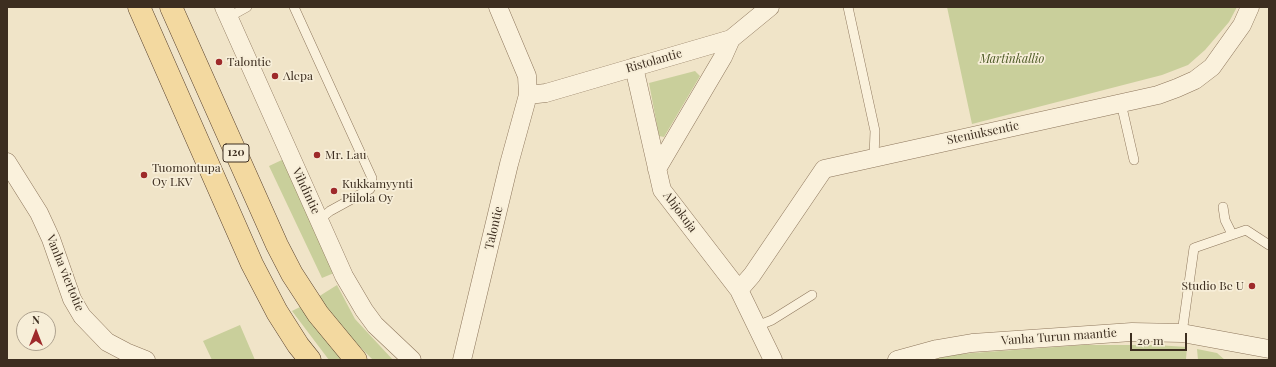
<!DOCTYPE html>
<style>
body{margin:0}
#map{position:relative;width:1276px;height:367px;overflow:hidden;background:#f0e4c8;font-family:"Playfair Display",serif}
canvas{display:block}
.frame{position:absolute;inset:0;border:8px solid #3d2e20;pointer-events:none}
.north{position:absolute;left:16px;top:311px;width:40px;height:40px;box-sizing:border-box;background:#f7eed8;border:1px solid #ada18e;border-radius:50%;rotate:0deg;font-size:11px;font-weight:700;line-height:16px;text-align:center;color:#3d2e20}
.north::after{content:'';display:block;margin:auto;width:14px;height:18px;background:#9e2a2b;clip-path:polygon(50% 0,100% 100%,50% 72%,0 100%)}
.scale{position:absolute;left:1130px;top:333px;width:57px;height:18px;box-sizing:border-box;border:2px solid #3d2e20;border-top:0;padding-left:5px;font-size:12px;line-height:14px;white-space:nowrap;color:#3d2e20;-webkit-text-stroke:3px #f7eed8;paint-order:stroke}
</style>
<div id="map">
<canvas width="1276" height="367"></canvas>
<div class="frame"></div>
<div class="north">N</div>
<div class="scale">20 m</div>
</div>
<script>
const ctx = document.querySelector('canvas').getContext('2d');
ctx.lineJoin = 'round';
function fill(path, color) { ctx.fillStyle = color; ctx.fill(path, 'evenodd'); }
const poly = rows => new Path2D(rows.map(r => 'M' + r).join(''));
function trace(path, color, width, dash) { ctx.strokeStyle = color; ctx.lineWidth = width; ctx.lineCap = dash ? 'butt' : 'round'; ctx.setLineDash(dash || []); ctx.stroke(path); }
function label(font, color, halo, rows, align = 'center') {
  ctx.font = font + ' "Playfair Display",serif'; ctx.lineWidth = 3.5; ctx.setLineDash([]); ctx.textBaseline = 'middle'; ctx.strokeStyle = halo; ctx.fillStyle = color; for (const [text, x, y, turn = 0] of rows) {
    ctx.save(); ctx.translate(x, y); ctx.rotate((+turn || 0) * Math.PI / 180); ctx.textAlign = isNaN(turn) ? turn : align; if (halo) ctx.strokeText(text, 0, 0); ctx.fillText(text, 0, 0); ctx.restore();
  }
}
fill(poly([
 [947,7,1237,7,1229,22,1205,50,1188,65,1162,75,972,124],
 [695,71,700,76,664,137,659,136,649,83],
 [284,159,334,273,322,278,269,166],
 [337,285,355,319,393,360,373,360,346,333,318,297],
 [300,307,336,349,346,360,329,360,292,311],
 [240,325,255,360,212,360,203,341],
 [1083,345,1156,345,1187,347,1186,359,930,360,948,355,973,353],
 [1197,349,1217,353,1225,360,1198,360]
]), '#c9cf9b');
const lane = poly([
 [294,7,372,178,370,189,330,211,319,220],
 [848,7,875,131,874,157],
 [229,17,247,7],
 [1121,103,1134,160],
 [1223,207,1225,220,1232,234],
 [757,326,772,320,812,295],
 [1182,333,1194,248,1246,230,1269,245]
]);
const street = poly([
 [224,7,344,276,364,310,375,325,412,360],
 [634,67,662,190,739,290,773,360],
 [528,95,546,93,731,39,770,7],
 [7,162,39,213,51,239,72,299,82,316,107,342,126,352,146,360],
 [657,169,723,57,731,39],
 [739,290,752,275,824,169,1158,95,1177,88,1195,80,1212,67,1242,25,1250,7],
 [462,360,509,164,528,95,527,76,498,7],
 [897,360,937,349,972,343,1132,332,1182,333,1269,349]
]);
const primary = poly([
 [139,7,252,264,277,312,298,345,310,360],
 [171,7,277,245,292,274,318,314,356,360]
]);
trace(lane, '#8d765c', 10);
trace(street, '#8d765c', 19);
trace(primary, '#5b4430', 23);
trace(lane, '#faf1dc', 9);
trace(street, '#faf1dc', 18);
trace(primary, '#f3d9a0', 22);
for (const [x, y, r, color] of [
 [219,62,4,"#9e2a2b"],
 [275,76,4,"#9e2a2b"],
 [317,155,4,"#9e2a2b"],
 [144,175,4,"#9e2a2b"],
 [334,191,4,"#9e2a2b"],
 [1252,286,4,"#9e2a2b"]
]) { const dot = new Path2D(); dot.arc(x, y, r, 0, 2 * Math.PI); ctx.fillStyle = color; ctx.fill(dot); trace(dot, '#f7eed8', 1.5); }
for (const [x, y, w] of [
 [236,153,26]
]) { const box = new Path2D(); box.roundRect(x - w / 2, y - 9, w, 18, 3); ctx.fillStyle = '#f7eed8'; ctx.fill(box); trace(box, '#3d2e20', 1); }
label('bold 11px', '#3d2e20', null, [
 ["120",236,153]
]);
label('italic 12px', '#4d5a26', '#f7eed8', [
 ["Martinkallio",1012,59]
]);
label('12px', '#3d2e20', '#f7eed8', [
 ["Ristolantie",654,61,-16],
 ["Steniuksentie",983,133,-12],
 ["Vihdintie",306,191,65],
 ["Ahjokuja",680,212,53],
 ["Talontie",494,228,-77],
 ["Vanha viertotie",65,273,68],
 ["Vanha Turun maantie",1059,337,-4]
]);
label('12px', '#3d2e20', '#f7eed8', [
 ["Talontie",227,62],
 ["Alepa",283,76],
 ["Mr. Lau",325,155],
 ["Tuomontupa",152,168],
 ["Oy LKV",152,182],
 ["Kukkamyynti",342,184],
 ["Piilola Oy",342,198],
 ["Studio Be U",1244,286,"right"]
], 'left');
</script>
